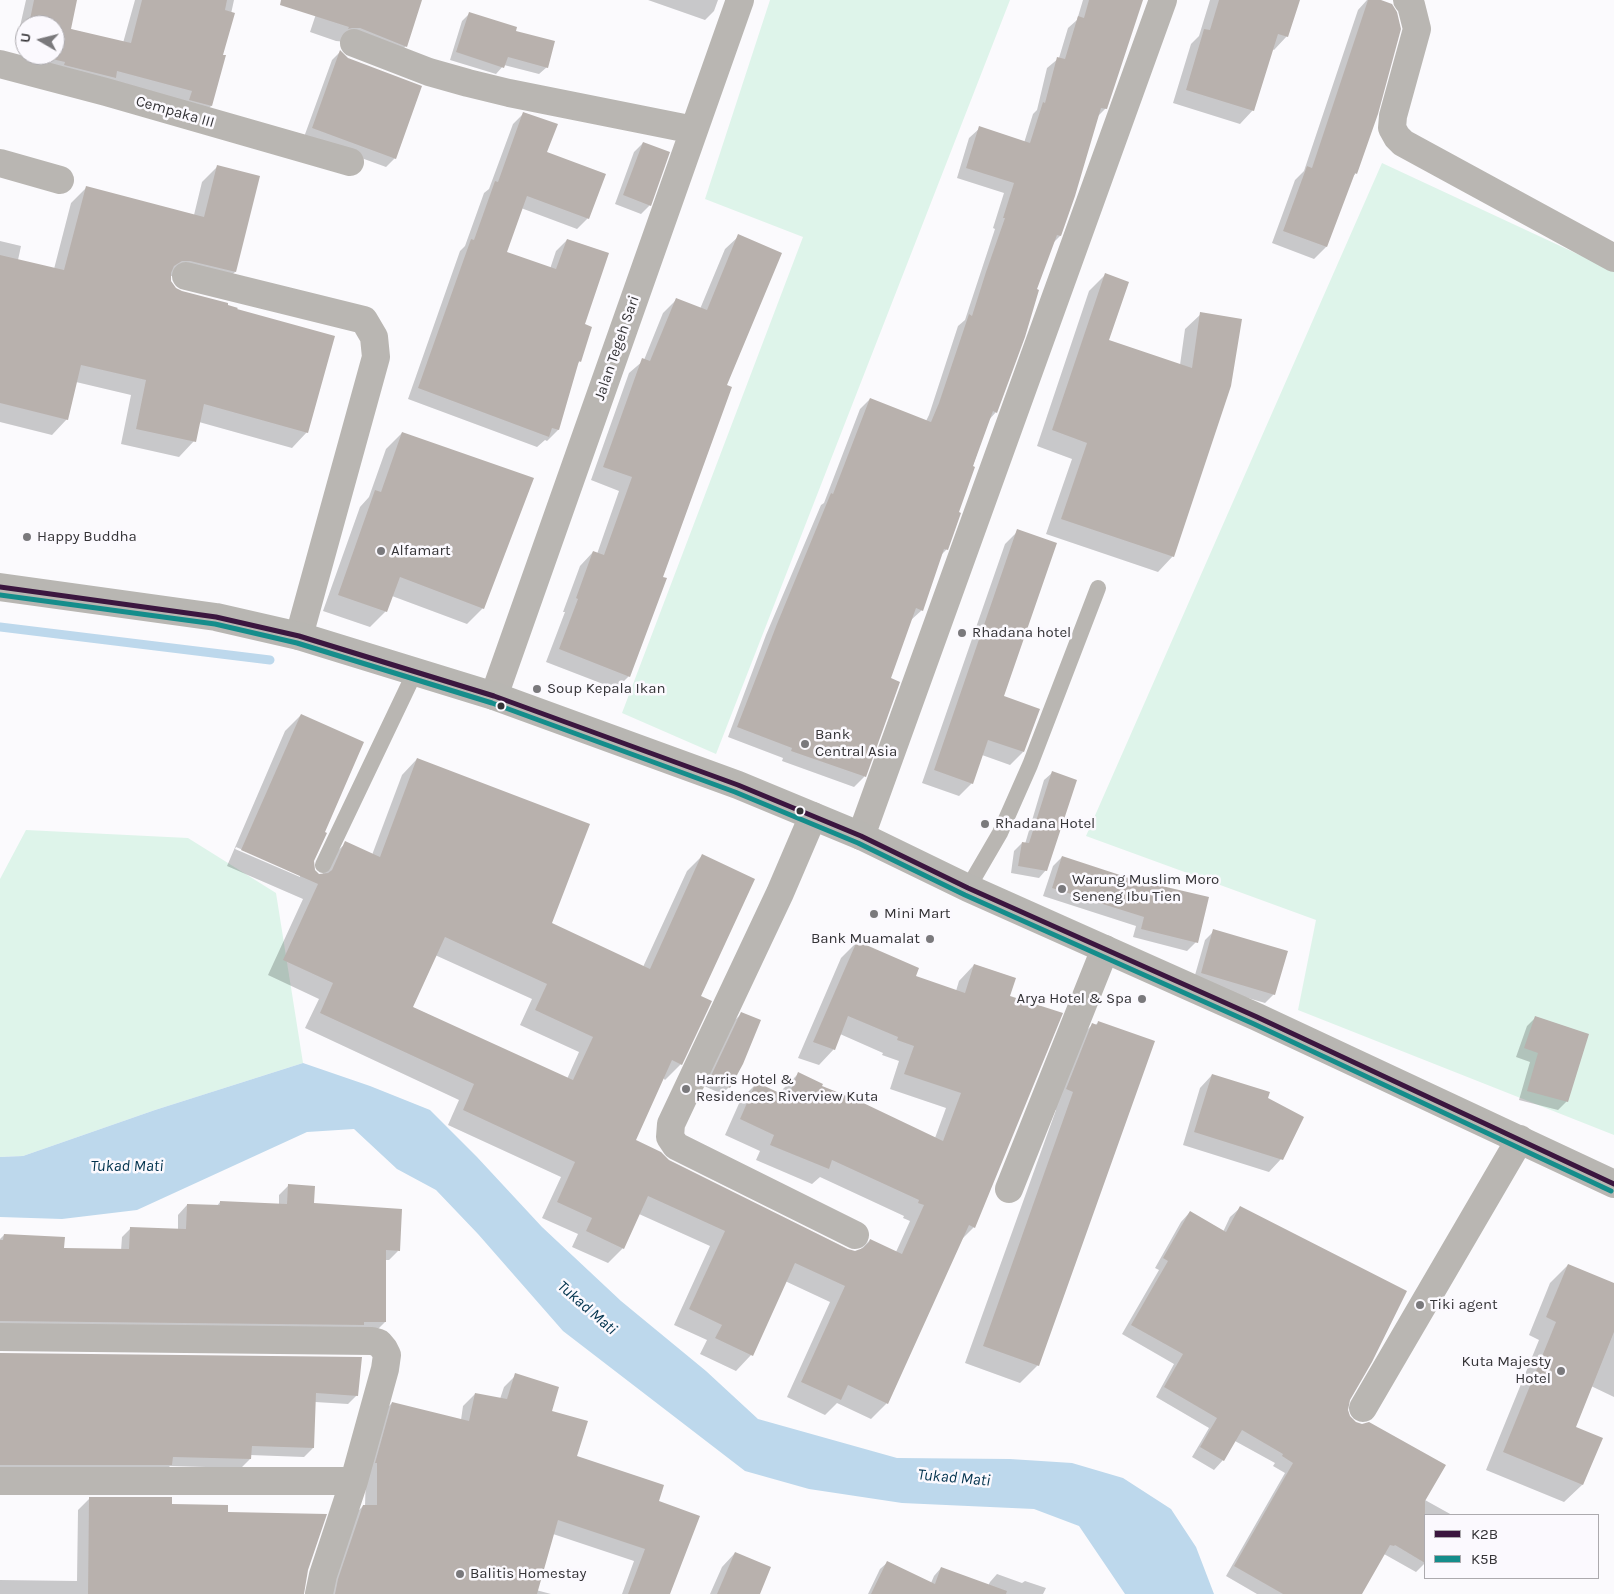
<!DOCTYPE html>
<style>
body{margin:0}
#map{position:relative;width:1614px;height:1594px;overflow:hidden;background:#fbfafd;font-family:Karla,sans-serif}
canvas{display:block}
.legend{position:absolute;left:1424px;top:1514px;width:175px;height:65px;box-sizing:border-box;background:#fbf9fe;border:1px solid #acaaae;margin:0;padding:6px 9px;list-style:none;font-size:15px;color:#353437}
.legend li{display:flex;align-items:center;gap:10px;height:25px}
.legend b{width:25px;border:1px solid #acaaae}
.north{position:absolute;left:15px;top:15px;width:50px;height:50px;box-sizing:border-box;background:#fbf9fe;border:1px solid #acaaae;border-radius:50%;rotate:278deg;font-size:14px;font-weight:700;line-height:20px;text-align:center;color:#353437}
.north::after{content:'';display:block;margin:auto;width:18px;height:22px;background:#7a797c;clip-path:polygon(50% 0,100% 100%,50% 72%,0 100%)}
</style>
<div id="map">
<canvas width="1614" height="1594"></canvas>
<ul class="legend">
<li><b style="height:6px;background:#3b163f"></b>K2B</li>
<li><b style="height:6px;background:#158d8b"></b>K5B</li>
</ul>
<div class="north">U</div>
</div>
<script>
const ctx = document.querySelector('canvas').getContext('2d');
ctx.lineJoin = 'round';
function fill(path, color) { ctx.fillStyle = color; ctx.fill(path, 'evenodd'); }
const poly = rows => new Path2D(rows.map(r => 'M' + r).join(''));
function trace(path, color, width, dash) { ctx.strokeStyle = color; ctx.lineWidth = width; ctx.lineCap = dash ? 'butt' : 'round'; ctx.setLineDash(dash || []); ctx.stroke(path); }
function label(font, color, halo, rows, align = 'center') {
  ctx.font = font + ' Karla,sans-serif'; ctx.lineWidth = 5; ctx.setLineDash([]); ctx.textBaseline = 'middle'; ctx.strokeStyle = halo; ctx.fillStyle = color; for (const [text, x, y, turn = 0] of rows) {
    ctx.save(); ctx.translate(x, y); ctx.rotate((+turn || 0) * Math.PI / 180); ctx.textAlign = isNaN(turn) ? turn : align; if (halo) ctx.strokeText(text, 0, 0); ctx.fillText(text, 0, 0); ctx.restore();
  }
}
fill(poly([
 [770,0,1010,0,716,754,622,713,803,237,705,199],
 [1382,163,1614,271,1614,1135,1298,1010,1316,920,1086,836],
 [26,830,188,838,276,893,303,1063,155,1110,23,1156,0,1157,0,879]
]), '#def4ea');
fill(poly([
 [303,1063,370,1086,430,1110,477,1157,542,1227,621,1301,706,1371,758,1419,897,1458,1010,1459,1072,1463,1123,1478,1171,1509,1196,1547,1214,1594,1125,1594,1079,1526,1034,1509,902,1503,809,1489,745,1471,563,1331,478,1234,436,1190,397,1169,354,1129,307,1132,137,1210,62,1219,0,1217,0,1157,23,1156,155,1110]
]), '#bdd8ec');
fill(poly([
 [26,0,76,0,70,29,123,43,135,0,234,0,211,106,200,117,32,68,35,55,55,55,55,25,25,25,25,37,18,35],
 [292,0,420,0,406,46,392,60,346,42,336,41,310,32,318,8],
 [648,0,718,0,714,11,705,20],
 [1083,0,1142,0,1106,108,1097,117,1060,236,1053,243,1036,290,996,412,988,421,957,513,959,514,946,550,941,555,922,610,911,620,889,679,899,682,864,777,854,787,782,761,783,758,728,737,766,635,821,505,824,503,860,409,870,399,926,421,929,415,958,326,965,320,995,229,993,228,1004,193,957,178,969,138,980,128,1024,143,1033,114,1037,110,1047,68,1059,58,1068,28,1077,20],
 [1210,0,1298,0,1287,36,1274,50,1272,49,1253,110,1240,124,1173,103,1191,44,1199,36],
 [1367,0,1377,0,1356,173,1351,179,1326,247,1314,259,1272,243,1295,180,1304,171,1358,10],
 [469,14,514,31,547,67,539,74,504,65,496,74,450,60,462,21],
 [340,52,395,158,386,167,304,137,332,60],
 [524,113,546,152,588,218,577,229,521,208,506,253,550,269,556,251,567,240,583,325,580,361,577,364,558,430,547,441,545,440,537,447,408,399,460,251,465,246,484,193,489,189,513,124],
 [643,143,650,205,641,214,615,204,634,152],
 [218,166,235,272,219,287,174,276,170,276,170,280,174,288,307,432,292,448,199,422,194,441,179,457,121,444,131,395,76,382,67,419,52,435,0,422,0,241,21,246,18,260,54,269,71,203,86,188,194,215,202,182],
 [739,236,726,386,629,676,616,689,546,662,565,612,563,612,580,566,593,552,597,554,619,491,591,480,629,373,644,360,663,313,677,299,700,309,725,249],
 [1105,275,1108,341,1180,365,1185,329,1201,314,1173,556,1158,572,1046,534,1072,459,1037,446,1089,291],
 [402,433,483,608,467,624,392,596,386,611,370,627,323,611,360,507,369,497,386,449],
 [1018,531,1002,697,1023,752,1010,765,982,755,972,783,959,796,922,783,1005,544],
 [301,715,313,871,319,875,322,875,330,858,346,843,372,855,402,775,417,759,550,924,643,967,687,871,702,856,700,997,681,1064,665,1080,663,1078,634,1141,668,1161,848,1250,856,1252,859,1251,870,1240,896,1252,910,1221,903,1218,904,1216,820,1177,812,1184,756,1160,760,1151,725,1135,741,1099,756,1084,781,1095,783,1089,798,1074,820,1087,935,1138,946,1108,890,1089,899,1061,882,1055,883,1053,840,1034,834,1049,819,1065,798,1058,841,958,857,942,914,976,956,991,959,981,974,965,1009,996,974,1227,960,1241,887,1403,871,1419,837,1403,825,1415,787,1397,830,1302,785,1281,751,1355,736,1371,700,1354,707,1340,674,1325,710,1246,639,1214,623,1248,608,1263,572,1247,578,1234,542,1218,561,1177,448,1125,459,1100,305,1028,319,999,268,975,303,899,227,866,285,731],
 [236,847,300,875,300,877,235,849],
 [435,955,532,999,520,1025,579,1052,567,1079,412,1007],
 [1052,773,1046,870,1039,878,1011,873,1014,851,1022,843,1025,844,1044,780],
 [1062,857,1196,942,1187,951,1133,937,1136,926,1043,896,1053,866],
 [1214,931,1274,994,1265,1003,1193,982,1205,940],
 [741,1014,729,1087,722,1094,704,1086,734,1021],
 [1536,1017,1567,1101,1558,1110,1519,1100,1530,1062,1516,1057,1527,1026],
 [1099,1022,1038,1365,1020,1383,965,1363,1056,1110,1049,1107,1075,1042,1093,1024,1095,1025],
 [1212,1075,1266,1099,1281,1159,1269,1172,1183,1145,1200,1088],
 [288,1186,313,1204,398,1251,389,1260,385,1260,385,1322,376,1331,0,1327,0,1239,4,1235,63,1249,121,1251,122,1237,131,1228,178,1230,178,1215,187,1205,217,1206,220,1202,279,1205,279,1195],
 [1240,1208,1348,1400,1346,1410,1349,1417,1425,1500,1452,1515,1425,1515,1425,1563,1416,1572,1384,1554,1361,1594,1257,1594,1226,1576,1285,1473,1273,1466,1275,1463,1235,1441,1223,1460,1214,1470,1192,1457,1209,1428,1156,1397,1174,1364,1122,1334,1159,1270,1155,1268,1181,1222,1190,1212,1223,1232,1230,1217],
 [1568,1265,1614,1284,1614,1397,1591,1386,1574,1428,1582,1485,1564,1502,1486,1470,1539,1340,1529,1335,1550,1283],
 [25,1363,357,1395,348,1404,315,1402,313,1448,304,1457,250,1455,250,1459,241,1468,170,1466,162,1474,0,1474,0,1377],
 [516,1375,550,1412,576,1457,658,1501,669,1594,622,1594,634,1561,553,1534,536,1590,551,1594,326,1594,351,1518,363,1506,365,1506,366,1475,380,1415,392,1403,461,1420,463,1406,475,1394,500,1399,504,1387],
 [90,1498,170,1506,227,1513,307,1570,303,1594,0,1594,0,1580,77,1581,78,1510],
 [735,1553,759,1594,710,1594,722,1567],
 [888,1562,931,1583,934,1576,941,1568,988,1586,990,1582,997,1574,1022,1583,1025,1581,1046,1588,1043,1594,868,1594,880,1569]
]), '#0003');
trace(poly([
 [0,627,270,660]
]), '#bdd8ec', 9);
fill(poly([
 [34,0,77,0,71,29,131,43,142,0,227,0,225,10,235,13,223,55,226,55,212,106,189,100,192,91,117,71,116,78,64,65,65,62,43,57,43,55,55,55,55,25,29,24],
 [281,0,422,0,407,47,360,28,352,28,348,29,349,27,280,5],
 [1089,0,1143,0,1107,109,1101,108,1075,196,1061,236,1057,235,1037,289,1039,290,1025,337,997,413,993,411,973,466,975,467,959,512,961,513,948,550,944,549,923,611,916,608,891,678,900,682,866,777,791,751,792,748,737,727,777,624,831,493,833,494,870,398,931,422,939,403,969,314,972,316,986,272,1005,218,1003,218,1014,183,966,168,979,126,1030,143,1043,102,1045,103,1057,57,1065,59,1078,16,1084,18],
 [1219,0,1300,0,1288,37,1278,34,1254,111,1186,90,1204,29,1210,30],
 [1368,0,1381,0,1392,4,1397,12,1401,29,1378,114,1357,174,1355,173,1327,247,1283,231,1307,166,1312,168],
 [469,12,517,27,516,31,555,41,548,68,508,57,504,68,456,52],
 [340,50,348,58,422,86,396,159,312,128],
 [523,112,558,124,547,152,606,174,589,219,527,196,507,252,556,269,567,239,609,253,585,324,592,327,581,362,579,361,559,430,552,428,549,437,418,388,471,239,474,240,495,181,498,182],
 [643,142,670,152,651,206,623,195],
 [217,165,260,176,236,272,190,261,182,261,174,266,171,273,171,281,176,288,182,291,228,303,228,305,238,308,237,309,335,336,308,433,204,404,196,442,136,429,146,380,81,365,68,420,0,403,0,255,64,270,86,186,204,217],
 [738,234,782,253,727,385,732,387,663,577,667,578,630,677,559,649,578,599,576,598,593,551,604,555,632,477,603,467,642,358,650,361,676,298,707,310],
 [1105,273,1129,282,1109,340,1192,368,1200,312,1242,319,1231,386,1174,557,1061,519,1087,443,1052,430],
 [402,432,534,478,484,609,400,577,387,612,338,595,375,490,381,492],
 [1017,529,1057,543,1004,696,1040,709,1024,752,988,740,973,784,934,770],
 [301,714,364,742,325,832,327,833,314,861,315,870,319,874,328,873,332,870,345,841,380,857,417,758,590,824,552,923,650,969,702,854,755,879,701,996,712,1001,682,1065,672,1060,636,1140,661,1152,669,1160,848,1249,855,1251,863,1248,869,1242,870,1239,902,1254,924,1205,918,1203,919,1200,832,1160,829,1169,770,1145,774,1135,740,1119,756,1082,788,1097,798,1072,823,1084,822,1086,857,1100,943,1141,961,1093,904,1074,914,1046,897,1040,898,1037,848,1016,835,1050,813,1042,857,941,919,968,916,976,965,993,974,964,1016,978,1010,996,1063,1013,975,1228,969,1225,888,1404,848,1385,841,1400,801,1382,845,1286,795,1263,753,1356,715,1338,722,1325,689,1309,725,1231,648,1196,624,1249,586,1231,592,1218,557,1202,575,1162,463,1110,474,1084,320,1013,333,983,283,960,318,884,241,850],
 [445,937,547,984,535,1010,593,1037,573,1080,413,1007],
 [1052,771,1077,780,1047,871,1018,866,1022,842,1029,843],
 [1062,856,1132,879,1209,897,1198,943,1141,929,1144,917,1052,888],
 [1213,929,1288,951,1275,995,1201,973],
 [741,1012,761,1020,743,1064,730,1088,710,1078],
 [1535,1016,1589,1034,1568,1102,1527,1091,1538,1053,1524,1048],
 [1098,1021,1155,1041,1039,1366,983,1346,1073,1092,1066,1089,1092,1023,1097,1025],
 [1212,1074,1270,1092,1268,1098,1304,1117,1283,1160,1194,1132],
 [288,1184,315,1186,314,1203,402,1209,400,1251,386,1250,386,1322,364,1322,364,1325,0,1321,0,1240,3,1240,4,1234,65,1237,64,1248,129,1249,130,1227,186,1229,187,1204,220,1205,220,1201,287,1204],
 [1240,1206,1407,1291,1372,1362,1350,1400,1348,1410,1350,1416,1356,1422,1362,1424,1369,1422,1446,1465,1425,1501,1425,1563,1395,1545,1394,1546,1390,1545,1362,1594,1283,1594,1234,1566,1293,1463,1282,1456,1283,1454,1242,1430,1224,1461,1200,1447,1217,1418,1164,1387,1183,1354,1131,1325,1168,1261,1163,1258,1190,1211,1226,1232],
 [1568,1264,1614,1283,1614,1332,1576,1427,1603,1438,1583,1485,1503,1452,1556,1322,1546,1317],
 [0,1353,362,1357,358,1396,316,1393,314,1448,252,1446,251,1459,173,1457,172,1465,0,1465],
 [515,1373,559,1387,552,1411,588,1421,577,1456,664,1485,659,1501,700,1516,670,1594,628,1594,645,1549,558,1520,537,1594,335,1594,338,1579,363,1505,377,1505,377,1463,375,1463,392,1402,469,1421,475,1393,507,1399],
 [89,1497,172,1497,172,1504,228,1505,228,1512,327,1514,308,1570,304,1594,88,1594],
 [735,1552,771,1567,760,1594,717,1594],
 [887,1561,935,1584,941,1567,1007,1591,1006,1594,871,1594]
]), '#b8b1ad');
trace(poly([
 [323,865,415,672],
 [968,888,1000,833,1030,765,1098,588]
]), '#b9b6b2', 16);
trace(poly([
 [1407,0,1411,5,1417,29,1393,116,1392,128,1397,137,1403,143,1614,258],
 [354,43,429,72,468,83,509,93,694,130],
 [0,64,106,92,350,162],
 [0,163,60,180],
 [186,276,364,320,374,337,376,357,299,636],
 [494,696,740,0],
 [813,816,780,893,671,1124,670,1137,676,1146,855,1235],
 [861,836,1163,0],
 [1009,1189,1105,949],
 [0,1337,372,1341,379,1343,384,1349,387,1355,385,1369,354,1481,323,1575,319,1594],
 [1363,1408,1520,1139],
 [0,1481,354,1481]
]), '#b9b6b2', 28);
trace(poly([
 [0,587,216,617,299,636,494,696,738,785,861,836,968,888,1257,1017,1614,1184]
]), '#b8b6b2', 28);
trace(poly([
 [0,587,216,617,299,636,494,696,738,785,861,836,968,888,1257,1017,1614,1184]
]), '#3b163f', 5);
trace(poly([
 [0,595,215,624,297,643,492,703,735,792,858,843,965,895,1254,1024,1611,1191]
]), '#158d8b', 5);
for (const [x, y, r, color] of [
 [27,537,5,"#7a797c"],
 [381,551,5,"#7a797c"],
 [962,633,5,"#7a797c"],
 [537,689,5,"#7a797c"],
 [501,706,4.5,"#353437"],
 [805,744,5,"#7a797c"],
 [800,811,4.5,"#353437"],
 [985,824,5,"#7a797c"],
 [1062,889,5,"#7a797c"],
 [874,914,5,"#7a797c"],
 [930,939,5,"#7a797c"],
 [1142,999,5,"#7a797c"],
 [686,1089,5,"#7a797c"],
 [1420,1305,5,"#7a797c"],
 [1561,1371,5,"#7a797c"],
 [460,1574,5,"#7a797c"]
]) { const dot = new Path2D(); dot.arc(x, y, r, 0, 2 * Math.PI); ctx.fillStyle = color; ctx.fill(dot); trace(dot, '#fbf9fe', 2); }
label('15px', '#353437', '#fbf9fe', [
 ["Cempaka III",175,112,16],
 ["Jalan Tegeh Sari",617,348,-71]
]);
label('15px', '#353437', '#fbf9fe', [
 ["Happy Buddha",37,537],
 ["Alfamart",391,551],
 ["Rhadana hotel",972,633],
 ["Soup Kepala Ikan",547,689],
 ["Bank",815,735],
 ["Central Asia",815,752],
 ["Rhadana Hotel",995,824],
 ["Warung Muslim Moro",1072,880],
 ["Seneng Ibu Tien",1072,897],
 ["Mini Mart",884,914],
 ["Bank Muamalat",920,939,"right"],
 ["Arya Hotel & Spa",1132,999,"right"],
 ["Harris Hotel &",696,1080],
 ["Residences Riverview Kuta",696,1097],
 ["Tiki agent",1430,1305],
 ["Kuta Majesty",1551,1362,"right"],
 ["Hotel",1551,1379,"right"],
 ["Balitis Homestay",470,1574]
], 'left');
label('italic 16px', '#01324d', '#fbf9fe', [
 ["Tukad Mati",127,1166],
 ["Tukad Mati",587,1308,41],
 ["Tukad Mati",954,1478,5]
]);
</script>
